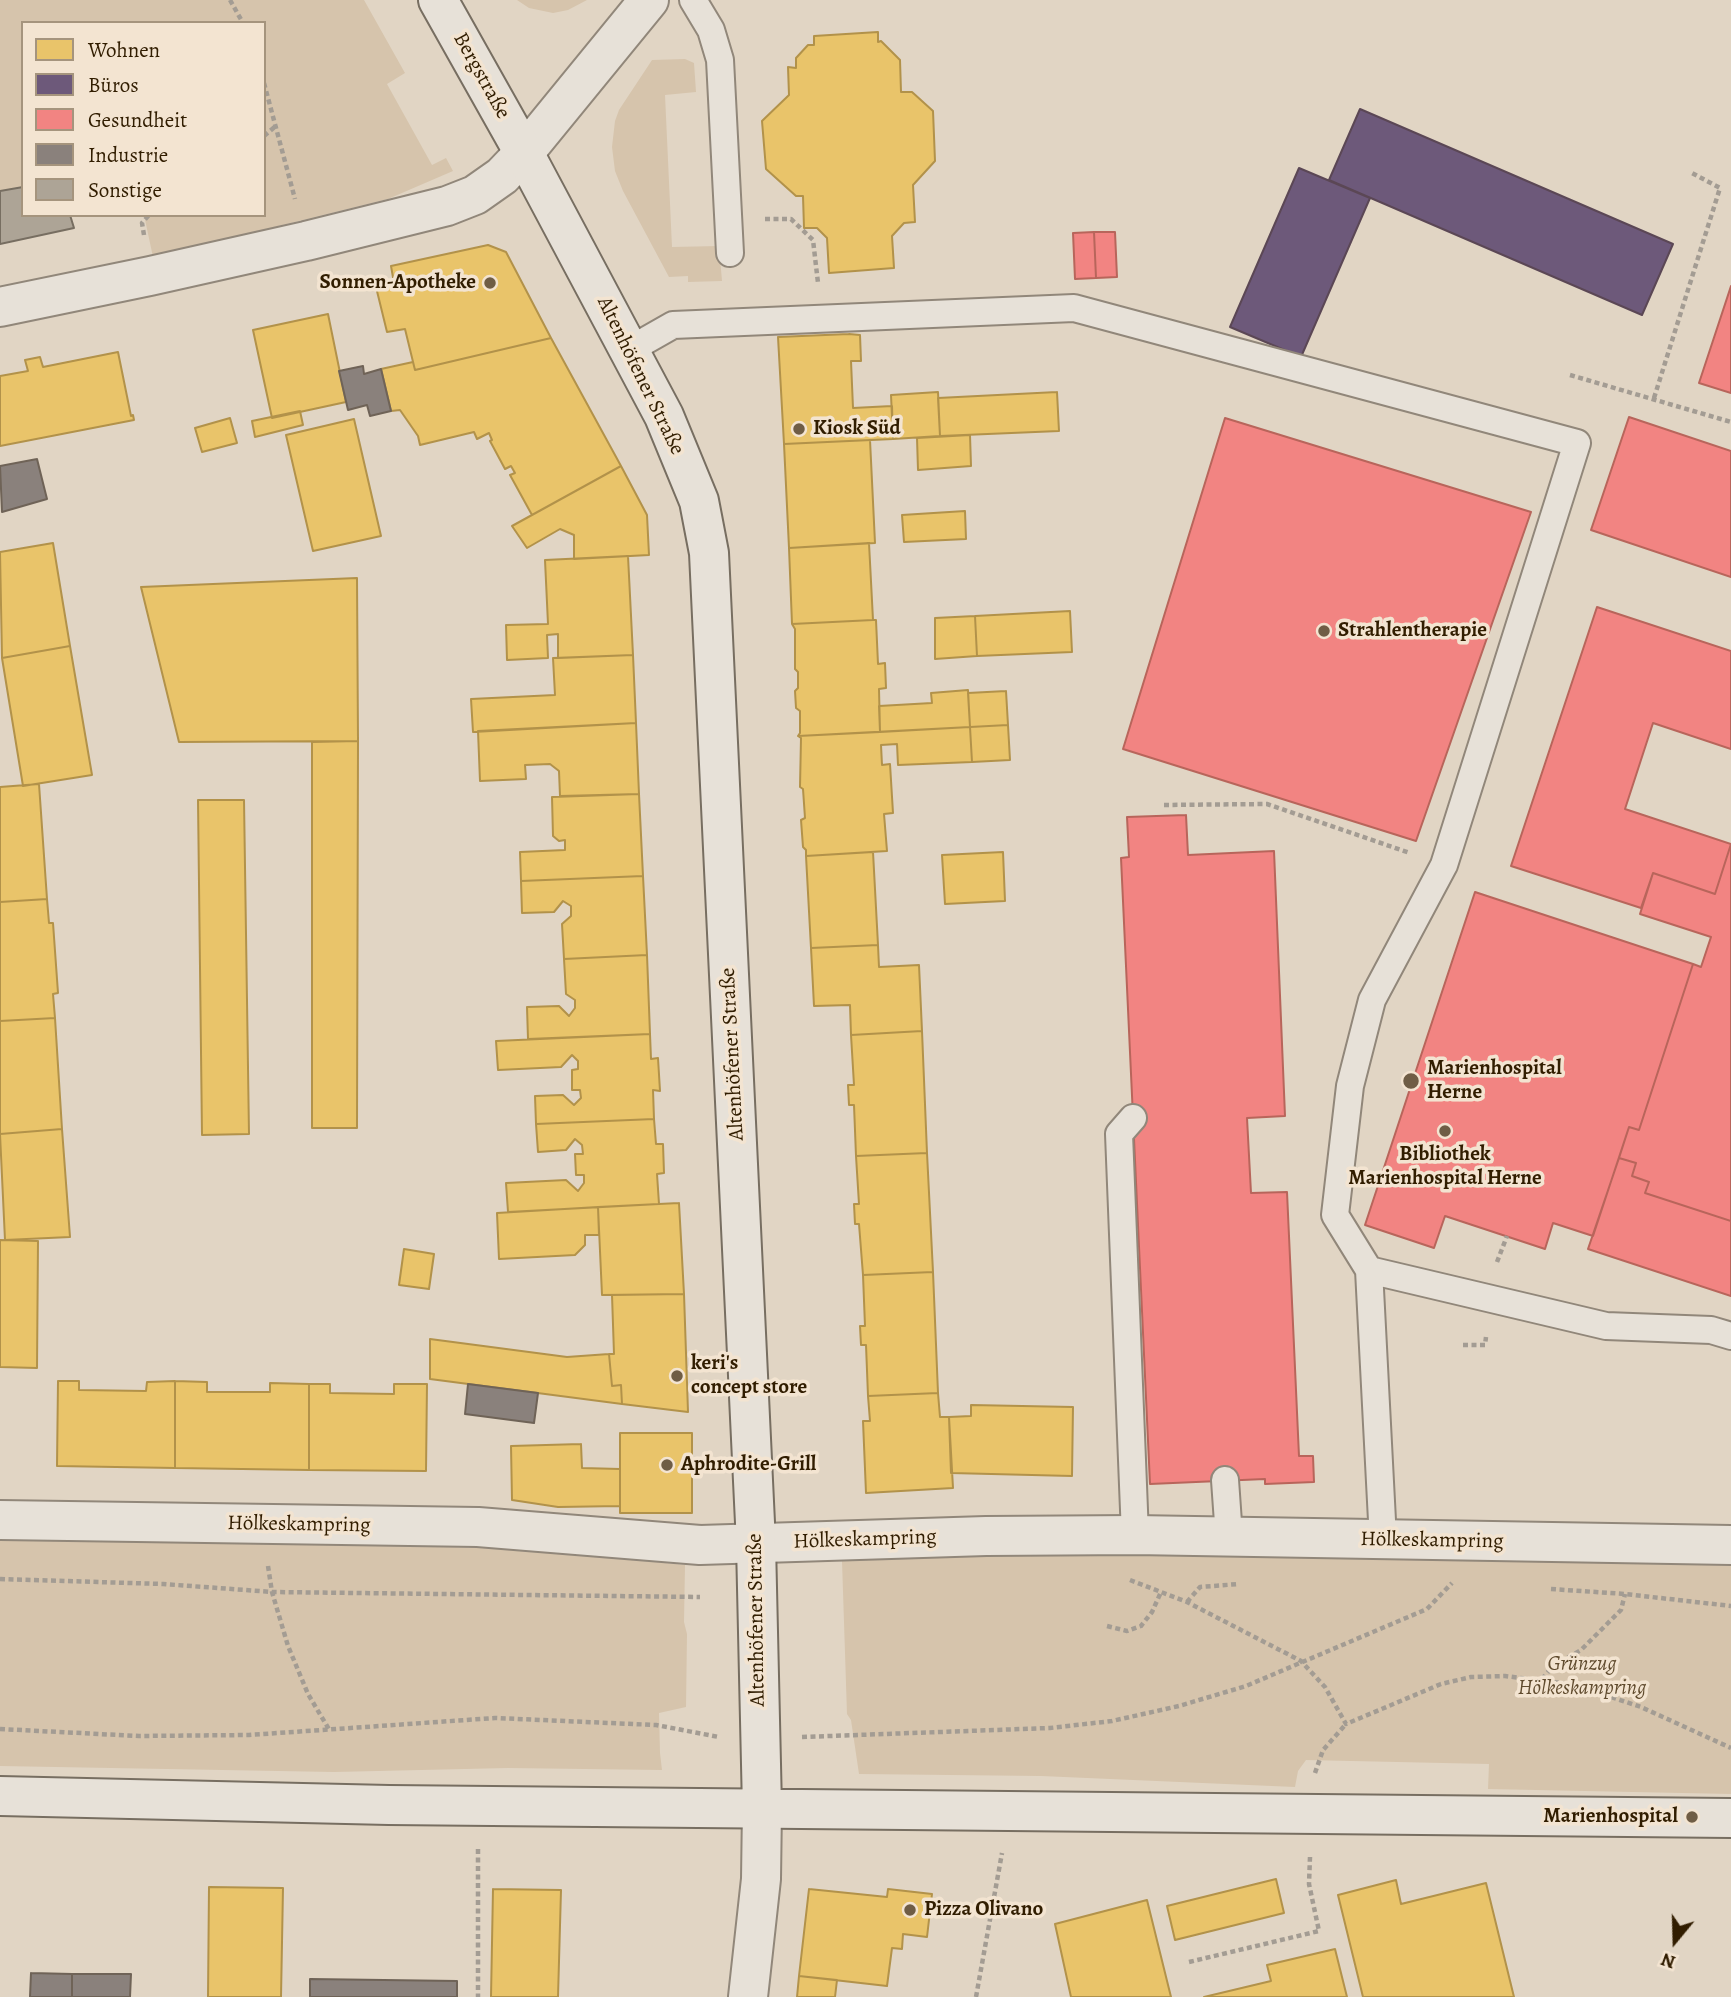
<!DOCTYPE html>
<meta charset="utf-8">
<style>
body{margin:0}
#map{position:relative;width:1731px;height:1997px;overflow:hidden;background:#e1d5c4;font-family:Alegreya,serif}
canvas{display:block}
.legend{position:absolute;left:21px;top:21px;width:245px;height:196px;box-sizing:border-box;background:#f3e4d1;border:2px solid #a5947d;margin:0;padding:9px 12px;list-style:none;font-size:21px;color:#311d00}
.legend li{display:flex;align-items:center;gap:14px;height:35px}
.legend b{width:35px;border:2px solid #a5947d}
.north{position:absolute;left:1640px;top:1906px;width:70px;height:70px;-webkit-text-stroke:5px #f3e4d1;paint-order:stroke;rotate:199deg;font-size:19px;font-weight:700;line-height:28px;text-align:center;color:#311d00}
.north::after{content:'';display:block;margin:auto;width:24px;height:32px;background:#311d00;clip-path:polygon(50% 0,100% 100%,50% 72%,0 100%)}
</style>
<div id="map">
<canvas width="1731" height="1997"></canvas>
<ul class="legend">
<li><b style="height:19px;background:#e9c46a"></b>Wohnen</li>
<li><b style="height:19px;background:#6d597a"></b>Büros</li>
<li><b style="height:19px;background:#f28482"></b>Gesundheit</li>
<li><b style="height:19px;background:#8a817c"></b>Industrie</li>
<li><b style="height:19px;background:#ada496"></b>Sonstige</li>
</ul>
<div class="north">N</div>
</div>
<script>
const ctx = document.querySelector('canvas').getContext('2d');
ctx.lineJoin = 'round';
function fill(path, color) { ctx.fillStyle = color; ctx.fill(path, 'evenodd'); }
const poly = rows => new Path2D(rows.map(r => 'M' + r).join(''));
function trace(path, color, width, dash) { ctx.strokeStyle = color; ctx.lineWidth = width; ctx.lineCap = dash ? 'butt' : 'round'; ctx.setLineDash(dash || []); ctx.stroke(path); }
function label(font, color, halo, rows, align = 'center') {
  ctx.font = font + ' Alegreya,serif'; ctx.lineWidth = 7; ctx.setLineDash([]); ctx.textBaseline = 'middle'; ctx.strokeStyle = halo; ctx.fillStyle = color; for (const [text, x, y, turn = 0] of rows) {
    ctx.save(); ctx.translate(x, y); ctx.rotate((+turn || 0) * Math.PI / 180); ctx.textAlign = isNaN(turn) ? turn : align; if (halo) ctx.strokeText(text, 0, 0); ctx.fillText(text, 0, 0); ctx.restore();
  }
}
fill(poly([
 [0,0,364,0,405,73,387,84,432,165,446,158,453,171,388,199,153,257,144,215,264,215,264,23,23,23,23,215,70,215,74,228,0,244],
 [517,0,587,0,568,10,553,13,529,8],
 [685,59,694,63,696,92,665,95,672,247,719,246,722,281,688,282,688,276,669,277,623,191,615,171,612,147,615,121,619,110,652,60],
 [0,1536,531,1549,685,1565,684,1622,687,1634,686,1707,659,1713,660,1753,662,1770,508,1768,334,1772,0,1766],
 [932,1552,1731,1564,1731,1794,1488,1789,1489,1764,1306,1760,1298,1771,1295,1787,1041,1776,859,1774,851,1720,847,1714,842,1561]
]), '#d6c4ac');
const homes = poly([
 [878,32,878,42,881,41,900,60,901,92,912,92,933,111,935,161,913,185,915,222,904,223,892,236,894,268,829,273,827,238,817,228,804,228,803,196,796,196,766,169,762,121,789,95,788,67,796,68,796,58,808,45,814,45,814,36,878,32],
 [488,245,506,252,551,338,415,370,405,329,387,332,376,287,394,283,391,266,488,245],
 [328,314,346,402,272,418,253,330,328,314],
 [849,334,860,335,861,361,851,361,853,408,892,406,893,439,784,444,778,337,849,334],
 [551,338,621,466,532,515,510,475,515,473,511,466,505,469,490,441,492,440,489,433,477,439,474,432,420,445,418,436,400,410,391,411,381,369,413,362,415,370,551,338],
 [118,352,131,416,133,415,134,420,0,446,0,376,28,371,25,360,40,357,43,367,118,352],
 [938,392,940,436,893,439,891,395,938,392],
 [1057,392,1059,431,940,436,938,398,1057,392],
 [300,411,303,425,255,437,252,421,300,411],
 [230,418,237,443,202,452,195,428,230,418],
 [354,419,381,536,313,551,286,435,354,419],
 [970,435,971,466,918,470,917,438,970,435],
 [870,440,875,543,789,548,784,444,870,440],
 [621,466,647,515,649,555,574,559,574,535,560,529,527,548,512,526,621,466],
 [965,511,966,539,904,542,902,515,965,511],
 [53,543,70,646,2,658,0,552,53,543],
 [869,543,873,620,792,624,789,548,869,543],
 [628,556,633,655,558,658,558,634,547,635,548,658,507,660,506,625,548,624,545,560,628,556],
 [357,578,358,741,179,742,141,587,357,578],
 [1070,611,1072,652,977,656,975,616,1070,611],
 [975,616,977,656,935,659,935,618,975,616],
 [873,620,876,620,878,664,885,663,886,688,879,689,880,732,798,736,800,733,800,711,796,708,795,691,798,688,798,672,795,669,795,629,792,624,873,620],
 [70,646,92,775,23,786,2,658,70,646],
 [633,655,636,723,473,732,471,699,555,695,553,658,633,655],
 [968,690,970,727,880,732,879,706,932,703,931,693,968,690],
 [1006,691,1008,725,970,727,968,693,1006,691],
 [636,723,639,794,560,796,559,771,550,764,525,765,526,779,480,781,478,731,636,723],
 [1008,725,1010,760,972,762,970,727,1008,725],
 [970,727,972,762,898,765,897,744,881,745,882,765,890,764,893,813,884,814,887,851,806,856,806,850,803,847,801,820,805,818,803,789,800,787,801,738,798,736,970,727],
 [358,741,357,1128,312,1128,312,742,358,741],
 [39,784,47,899,0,902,0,787,39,784],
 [639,794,643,876,521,881,520,852,565,850,565,840,559,841,553,836,552,797,639,794],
 [198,800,244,800,249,1134,202,1135,198,800],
 [873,852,878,945,811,948,806,856,873,852],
 [1003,852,1005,901,945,904,942,855,1003,852],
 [643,876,647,955,564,959,562,924,571,916,571,906,563,901,554,912,522,913,521,881,643,876],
 [47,899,49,923,53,923,58,993,53,994,55,1018,0,1021,0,902,47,899],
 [878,945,879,967,919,965,922,1031,851,1035,850,1005,814,1006,811,948,878,945],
 [647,955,650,1034,528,1039,527,1007,559,1006,569,1016,575,1008,575,1000,566,994,564,959,647,955],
 [55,1018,62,1129,0,1134,0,1021,55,1018],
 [922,1031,927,1153,856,1156,854,1105,849,1105,848,1085,854,1085,851,1035,922,1031],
 [650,1034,651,1059,658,1058,660,1091,653,1090,654,1119,536,1124,535,1096,563,1095,574,1105,581,1098,580,1090,572,1090,572,1070,578,1069,578,1061,572,1055,561,1067,498,1070,496,1041,650,1034],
 [654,1119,656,1144,663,1144,664,1173,657,1174,659,1204,508,1212,506,1183,566,1180,578,1191,584,1183,584,1175,576,1175,575,1154,583,1154,582,1145,575,1139,566,1150,538,1152,536,1124,654,1119],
 [62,1129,70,1237,5,1240,0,1134,62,1129],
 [927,1153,933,1272,863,1275,859,1224,855,1224,854,1204,859,1204,856,1156,927,1153],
 [679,1203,684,1294,602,1295,598,1207,679,1203],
 [598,1207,599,1235,585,1235,585,1245,575,1255,499,1259,497,1213,598,1207],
 [0,1240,38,1241,37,1368,0,1367,0,1240],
 [404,1249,434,1254,429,1289,399,1285,404,1249],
 [933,1272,938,1393,868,1396,866,1345,861,1345,860,1326,865,1326,863,1275,933,1272],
 [684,1294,688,1412,622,1404,621,1385,612,1386,609,1354,614,1354,612,1295,684,1294],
 [430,1339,567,1357,609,1354,612,1386,621,1385,622,1404,430,1379,430,1339],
 [58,1381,79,1381,79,1390,146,1391,147,1382,175,1381,175,1468,57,1466,58,1381],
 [175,1381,207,1382,207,1392,270,1392,270,1383,309,1384,309,1470,175,1468,175,1381],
 [309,1384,330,1384,330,1393,394,1394,394,1384,427,1384,426,1471,309,1470,309,1384],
 [938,1393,940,1417,949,1417,953,1488,866,1493,863,1421,870,1421,868,1396,938,1393],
 [971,1405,1073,1407,1072,1476,951,1473,949,1417,971,1416,971,1405],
 [620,1433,692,1433,692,1513,620,1513,620,1433],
 [581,1444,582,1468,620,1469,620,1506,558,1507,512,1500,511,1446,581,1444],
 [1276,1879,1284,1913,1175,1940,1167,1906,1276,1879],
 [1396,1880,1401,1904,1486,1883,1514,1997,1363,1997,1338,1895,1396,1880],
 [209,1887,283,1888,281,1997,208,1997,209,1887],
 [493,1889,561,1890,558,1997,491,1997,493,1889],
 [809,1889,887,1897,888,1889,932,1894,927,1937,903,1934,902,1949,892,1948,887,1986,799,1976,809,1889],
 [1147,1900,1171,1997,1071,1997,1055,1924,1147,1900],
 [1335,1949,1347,1997,1204,1997,1271,1981,1267,1965,1335,1949],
 [799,1976,837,1980,835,1997,797,1997,799,1976]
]);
fill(homes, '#e9c46a');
trace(homes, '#b2924a', 2);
const offices = poly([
 [1360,109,1673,244,1642,315,1329,180,1360,109],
 [1299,168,1370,198,1301,357,1230,327,1299,168]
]);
fill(offices, '#6d597a');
trace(offices, '#5b4755', 2);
const health = poly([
 [1094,232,1096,278,1075,279,1073,233,1094,232],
 [1094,232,1115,232,1117,277,1096,278,1094,232],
 [1731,286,1731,393,1699,383,1731,286],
 [1629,417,1731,451,1731,577,1591,530,1629,417],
 [1225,418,1531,512,1416,841,1123,749,1225,418],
 [1597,607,1731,651,1731,749,1653,723,1625,809,1731,844,1715,894,1653,873,1641,908,1511,866,1597,607],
 [1186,815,1188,855,1274,851,1285,1116,1247,1118,1251,1193,1287,1192,1299,1456,1313,1456,1314,1482,1265,1484,1265,1479,1150,1484,1121,858,1129,857,1127,817,1186,815],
 [1731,844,1731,1221,1645,1193,1649,1182,1632,1176,1636,1163,1619,1158,1629,1127,1639,1130,1693,964,1701,967,1711,937,1640,914,1653,873,1715,894,1731,844],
 [1475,892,1693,964,1639,1130,1629,1127,1593,1236,1553,1223,1545,1249,1445,1216,1434,1248,1365,1225,1475,892],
 [1619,1158,1636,1163,1632,1176,1649,1182,1645,1193,1731,1221,1731,1296,1588,1249,1619,1158]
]);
fill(health, '#f28482');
trace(health, '#b8655b', 2);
const industry = poly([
 [363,366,364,374,381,369,391,411,370,416,367,405,348,410,339,371,363,366],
 [37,459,47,499,2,512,0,466,37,459],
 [468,1384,538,1393,534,1423,465,1414,468,1384],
 [31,1973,72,1974,72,1997,30,1997,31,1973],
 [72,1974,131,1974,130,1997,72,1997,72,1974],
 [310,1979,457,1981,457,1997,310,1997,310,1979]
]);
fill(industry, '#8a817c');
trace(industry, '#6f6357', 2);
const building = poly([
 [23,187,23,215,70,215,74,228,0,244,0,191,23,187]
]);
fill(building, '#ada496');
trace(building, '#776e61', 2);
const lane = poly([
 [693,0,711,30,720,60,730,253],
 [629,350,673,325,1074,308,1577,443,1444,865,1372,1000,1350,1086,1335,1215,1369,1270,1383,1540],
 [1133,1118,1119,1134,1135,1535],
 [1369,1270,1606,1326,1711,1330,1731,1336],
 [1225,1480,1229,1537]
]);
const street = poly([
 [0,307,150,276,306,241,447,206,475,195,502,176,524,153,649,0],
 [0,1520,478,1527,700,1545,986,1536,1135,1535,1731,1545],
 [748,1997,761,1879,762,1808]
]);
const secondary = poly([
 [438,0,524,153,664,416,699,501,709,553,756,1544,762,1808],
 [0,1796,389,1805,1731,1818]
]);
trace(lane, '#91877a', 30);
trace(street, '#91877a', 42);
trace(secondary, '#776e61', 42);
trace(poly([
 [230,0,243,23],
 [264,83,295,199],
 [264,136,277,125],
 [765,219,791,219,813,240,818,283],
 [144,235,142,223,149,215],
 [1570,375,1731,422],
 [1654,398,1720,188,1692,173],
 [1164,805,1267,804,1410,853],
 [1497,1262,1507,1236],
 [1463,1345,1485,1345,1486,1337],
 [268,1566,272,1592,288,1646,308,1694,330,1731],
 [0,1579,163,1584,272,1592,700,1597],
 [1130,1580,1187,1602,1301,1661,1325,1687,1346,1724,1441,1684,1471,1677,1505,1676,1568,1684,1599,1693,1641,1707,1731,1748],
 [1551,1589,1625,1594,1731,1606],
 [1187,1602,1200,1587,1239,1584],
 [1107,1626,1127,1631,1141,1626,1152,1612,1161,1592],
 [1542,1679,1553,1666,1581,1650,1621,1610,1625,1594],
 [0,1729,139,1736,249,1735,495,1718,656,1725,719,1737],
 [802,1737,1050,1728,1112,1721,1179,1706,1246,1686,1427,1609,1452,1583],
 [1315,1773,1323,1750,1346,1724],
 [478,1849,478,1997],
 [1189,1962,1319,1931,1309,1884,1310,1857],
 [976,1997,1002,1853]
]), '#a39c93', 4.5, [5, 3.5]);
trace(lane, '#e7e1d8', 26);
trace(street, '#e7e1d8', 38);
trace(secondary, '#e7e1d8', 38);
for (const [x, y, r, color] of [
 [490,283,7,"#6f5d45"],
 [799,429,7,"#6f5d45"],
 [1324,631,7,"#6f5d45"],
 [1411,1081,9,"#6f5d45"],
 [1445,1131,7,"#6f5d45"],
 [677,1376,7,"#6f5d45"],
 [667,1465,7,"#6f5d45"],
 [1692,1817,7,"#6f5d45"],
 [910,1910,7,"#6f5d45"]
]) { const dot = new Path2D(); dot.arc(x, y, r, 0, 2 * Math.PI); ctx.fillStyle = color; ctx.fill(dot); trace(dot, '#f3e4d1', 2.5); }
label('21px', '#311d00', '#f3e4d1', [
 ["Bergstraße",481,76,61],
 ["Altenhöfener Straße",640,376,64],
 ["Altenhöfener Straße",733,1054,-93],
 ["Hölkeskampring",299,1525,1],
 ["Hölkeskampring",865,1540,-2],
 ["Hölkeskampring",1432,1541,1],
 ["Altenhöfener Straße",757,1620,-91]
]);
label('bold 21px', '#311d00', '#f3e4d1', [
 ["Sonnen-Apotheke",476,283,"right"],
 ["Kiosk Süd",813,429],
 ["Strahlentherapie",1338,631],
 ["Marienhospital",1427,1069],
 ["Herne",1427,1093],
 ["Bibliothek",1445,1155,"center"],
 ["Marienhospital Herne",1445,1179,"center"],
 ["keri's",691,1364],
 ["concept store",691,1388],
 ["Aphrodite-Grill",681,1465],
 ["Marienhospital",1678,1817,"right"],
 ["Pizza Olivano",924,1910]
], 'left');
label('italic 21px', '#604b2e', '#f3e4d1', [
 ["Grünzug",1582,1665],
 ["Hölkeskampring",1582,1689]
]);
</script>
